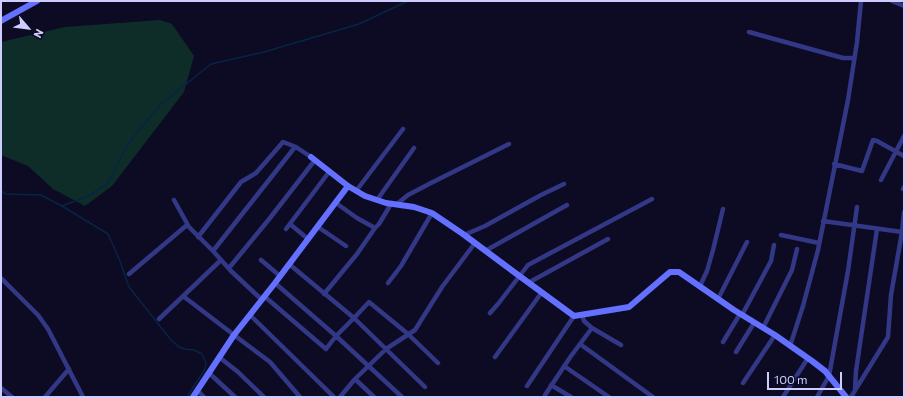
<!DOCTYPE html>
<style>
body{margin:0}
#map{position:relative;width:905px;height:398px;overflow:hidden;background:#0d0b23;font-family:Commissioner,sans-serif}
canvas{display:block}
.frame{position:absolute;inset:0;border:2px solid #cdcdff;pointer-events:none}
.north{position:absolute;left:8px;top:8px;width:40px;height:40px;-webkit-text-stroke:3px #0d0b23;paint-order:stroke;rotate:118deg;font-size:11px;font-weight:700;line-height:16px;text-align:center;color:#cdcdff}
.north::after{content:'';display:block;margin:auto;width:14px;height:18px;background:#cdcdff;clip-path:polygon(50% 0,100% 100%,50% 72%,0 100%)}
.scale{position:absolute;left:767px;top:372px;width:75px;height:18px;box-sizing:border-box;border:2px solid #cdcdff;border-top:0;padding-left:5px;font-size:12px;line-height:14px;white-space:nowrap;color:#cdcdff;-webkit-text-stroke:3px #0d0b23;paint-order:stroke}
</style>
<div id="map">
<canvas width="905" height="398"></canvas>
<div class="frame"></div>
<div class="north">N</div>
<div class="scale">100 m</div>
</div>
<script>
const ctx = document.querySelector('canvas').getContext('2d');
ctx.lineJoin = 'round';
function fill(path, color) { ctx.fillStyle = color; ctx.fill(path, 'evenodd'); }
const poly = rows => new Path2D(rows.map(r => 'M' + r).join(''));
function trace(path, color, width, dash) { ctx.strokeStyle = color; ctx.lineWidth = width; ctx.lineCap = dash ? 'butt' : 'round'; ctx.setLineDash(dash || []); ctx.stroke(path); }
fill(poly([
 [160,20,172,24,194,56,184,92,112,186,85,206,53,189,28,166,1,155,1,42,65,27]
]), '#0e2d29');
trace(poly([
 [1,191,6,194,41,195,62,206,108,234,120,261,129,287,171,340,179,347,184,349,194,350,202,354,206,363,205,369,187,397],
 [62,206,88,196,107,184,128,144,160,105,211,64,264,52,359,24,408,1]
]), '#072446', 1.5);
trace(poly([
 [892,1,904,6],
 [749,32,843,58,854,58],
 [834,164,862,171,873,140,877,141,904,156],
 [881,180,904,136],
 [903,189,904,187],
 [356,191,403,129],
 [174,200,189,227,213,251,231,271,261,299],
 [377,200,414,148],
 [336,203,357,218,375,228],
 [397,204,408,195,431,183,509,144],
 [823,221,902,232,904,233],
 [290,224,308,239],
 [318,227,346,246],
 [286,229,329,172],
 [464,235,485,226,541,195,564,184],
 [781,235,819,243],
 [198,237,241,182,256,173,283,142,296,147,311,157],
 [213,251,295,147],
 [485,251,567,205],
 [261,260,280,276],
 [229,268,270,218,315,160],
 [129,274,187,225],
 [1,278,38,315,48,329,83,397],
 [275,283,336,336,354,318,289,264],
 [388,283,401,266,432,213],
 [528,283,608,239],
 [700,286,707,271,713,250,723,209],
 [324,294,357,254,375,228,379,224,391,204],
 [183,296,234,335,270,362,300,397],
 [264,296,326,349,336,336,402,397],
 [718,299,747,242],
 [490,313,498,304,528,265,652,199],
 [250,315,334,397],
 [582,315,584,321,592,328,621,345],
 [742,315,771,261,774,245],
 [159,319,221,260],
 [763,328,792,270,797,249],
 [723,342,740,314],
 [580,344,653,397],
 [790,346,803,306,818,250,848,100,857,42,861,1],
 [736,352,754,323],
 [219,357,238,372,264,397],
 [495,357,542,292],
 [564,366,609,397],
 [209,373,235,397],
 [355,379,374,397],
 [743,383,775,335],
 [551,385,571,397],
 [527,386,574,316],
 [425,387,354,318,369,302,408,334,438,363],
 [1,388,12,397],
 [855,389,856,371,877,229],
 [198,391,204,397],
 [545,395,571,356,592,328],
 [45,397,69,369],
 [340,397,355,379,386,349,415,330,442,287,475,243],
 [783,397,808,358],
 [817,397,829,376,848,271,857,207],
 [851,397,888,337,891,295,902,232,904,212]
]), '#323786', 4.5);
trace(poly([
 [1,21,37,1],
 [311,157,348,186,365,196,386,203,414,207,432,213,463,234,514,272,574,316,629,307,670,272,679,272,734,310,775,335,812,361,825,371,846,397],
 [193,397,234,335,275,283,348,186]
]), '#6470ff', 6);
</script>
